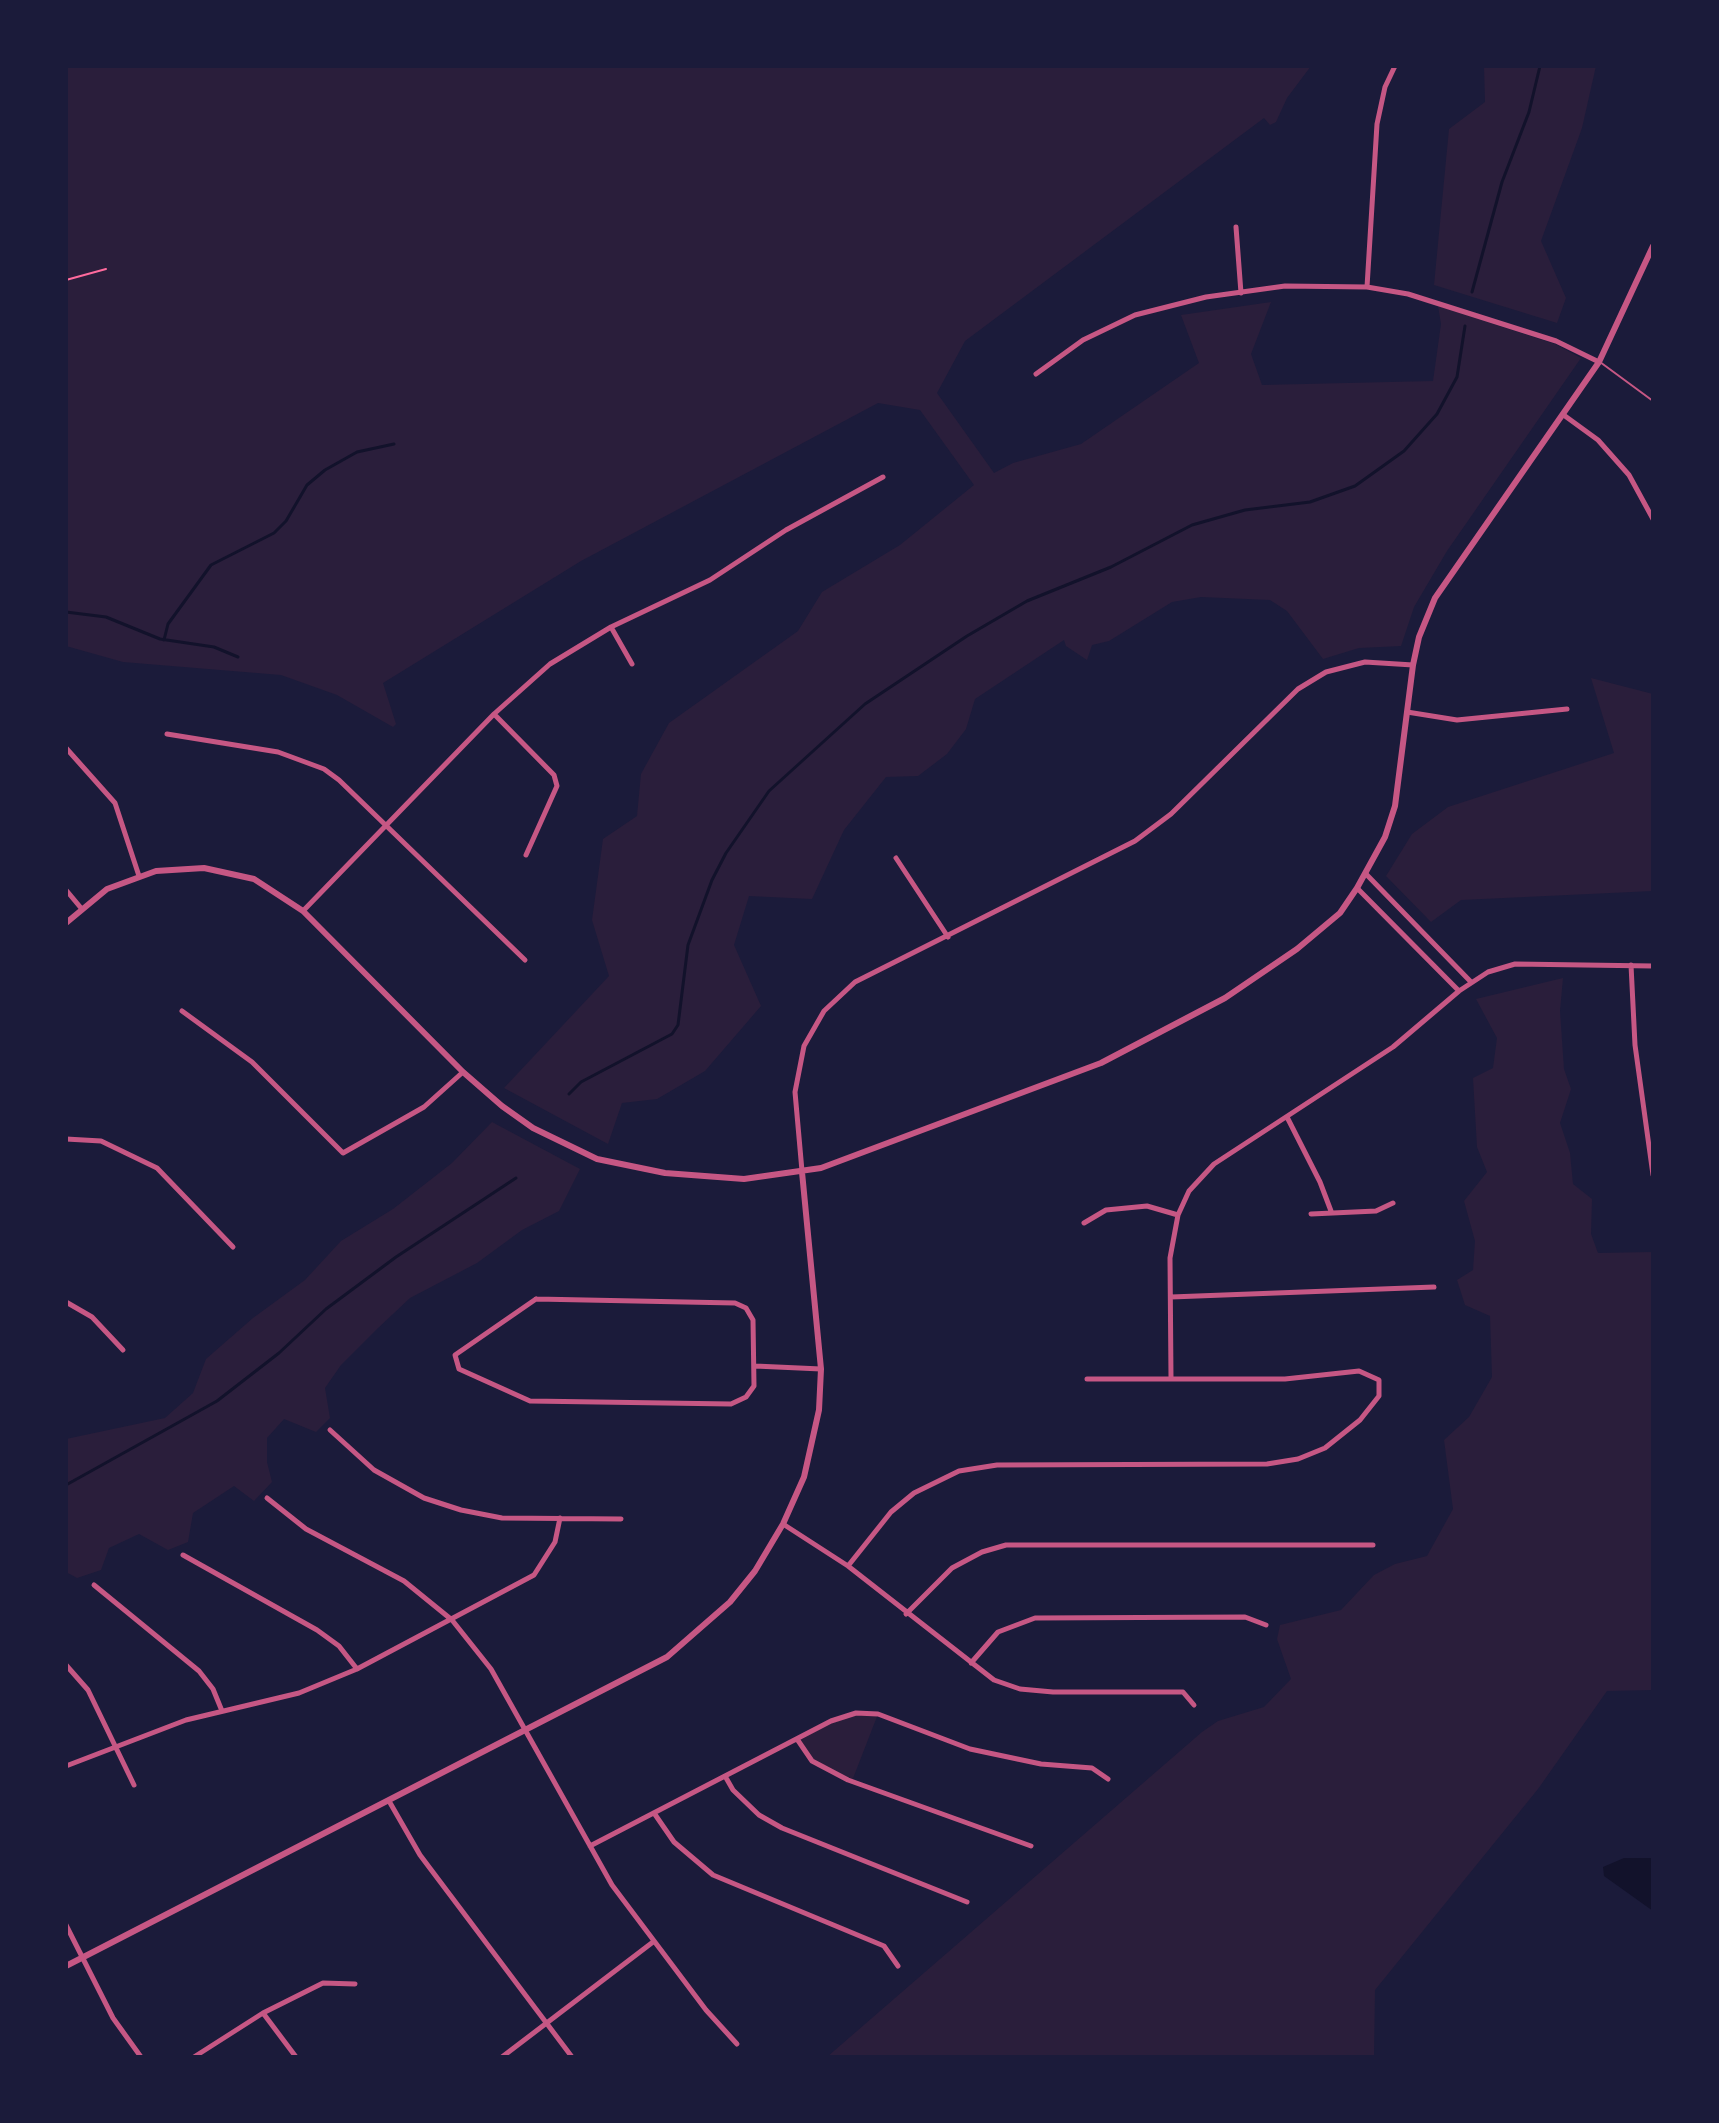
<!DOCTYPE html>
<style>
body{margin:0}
#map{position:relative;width:1719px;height:2123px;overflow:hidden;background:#1b1b3a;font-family:"DM Sans",sans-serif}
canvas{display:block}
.frame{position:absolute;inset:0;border:68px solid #1b1b3a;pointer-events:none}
</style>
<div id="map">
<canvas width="1719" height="2123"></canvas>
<div class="frame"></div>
</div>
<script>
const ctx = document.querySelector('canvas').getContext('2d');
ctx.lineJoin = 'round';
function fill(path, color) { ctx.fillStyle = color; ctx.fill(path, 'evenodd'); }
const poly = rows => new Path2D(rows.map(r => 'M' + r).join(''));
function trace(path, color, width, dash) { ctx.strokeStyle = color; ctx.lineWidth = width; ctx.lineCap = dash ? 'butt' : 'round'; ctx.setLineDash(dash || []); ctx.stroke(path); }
fill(poly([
 [66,66,1311,66,1287,98,1276,122,1270,125,1264,118,965,341,937,393,994,473,1013,463,1081,444,1199,363,1181,315,1271,302,1251,354,1262,385,1433,381,1441,324,1438,306,1555,344,1581,358,1447,551,1414,607,1401,646,1359,648,1323,659,1287,611,1270,600,1201,597,1172,602,1109,641,1092,645,1087,660,1066,646,1064,640,975,699,966,729,947,754,918,776,886,777,844,830,812,899,749,896,734,945,761,1006,705,1071,657,1099,622,1103,608,1144,504,1088,609,976,592,920,603,839,637,816,641,774,669,723,798,631,822,592,900,545,974,485,920,410,878,403,581,561,383,683,396,724,393,727,337,695,281,675,123,662,66,646],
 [1484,66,1596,66,1582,128,1541,241,1566,298,1557,323,1434,285,1449,129,1485,102],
 [1591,678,1653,694,1653,891,1461,900,1431,922,1386,876,1412,834,1448,807,1614,753],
 [1563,978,1560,1011,1564,1069,1571,1089,1560,1123,1570,1153,1573,1184,1592,1199,1591,1234,1598,1253,1653,1252,1653,1690,1607,1691,1538,1789,1375,1990,1374,2057,827,2057,1202,1732,1218,1721,1264,1707,1291,1679,1277,1639,1280,1625,1341,1610,1374,1575,1395,1564,1427,1556,1453,1509,1444,1440,1469,1417,1492,1377,1490,1316,1465,1305,1457,1280,1473,1270,1475,1241,1464,1201,1487,1172,1477,1147,1473,1078,1493,1068,1497,1038,1476,999],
 [492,1122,580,1169,559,1211,522,1230,477,1263,410,1298,377,1329,341,1365,325,1388,330,1418,316,1432,284,1419,267,1438,267,1462,272,1482,254,1501,234,1486,193,1513,188,1542,168,1550,139,1534,109,1548,101,1570,77,1578,66,1572,66,1439,165,1418,193,1393,206,1359,253,1318,305,1280,341,1241,393,1209,452,1163],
 [856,1713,878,1714,852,1781,812,1761,797,1739]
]), '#2a1e3b');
fill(poly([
 [1624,1858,1653,1858,1653,1911,1604,1876,1603,1867]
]), '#12122b');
trace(poly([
 [1472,292,1502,182,1529,112,1540,66],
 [66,612,106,617,160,639,214,647,238,657],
 [164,640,168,624,211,565,274,533,286,521,307,485,325,470,357,452,394,444],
 [569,1094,581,1082,672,1034,678,1025,688,945,712,880,726,853,769,791,865,704,967,636,1027,601,1111,567,1192,525,1245,510,1310,502,1355,486,1404,451,1437,414,1457,377,1465,326],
 [66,1485,217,1401,279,1353,326,1309,396,1257,516,1178]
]), '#12122b', 3);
trace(poly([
 [66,280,106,269]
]), '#ff6b9d', 2);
trace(poly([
 [1600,362,1653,401]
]), '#c65784', 2);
trace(poly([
 [1236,227,1241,293],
 [1367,287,1377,124,1385,87,1395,66],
 [1036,374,1083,340,1135,315,1206,297,1285,286,1367,287,1408,294,1556,341,1599,362],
 [1565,416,1598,440,1629,475,1653,519],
 [611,627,632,664],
 [1407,712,1457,720,1567,709],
 [494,714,554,775,557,786,526,855],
 [167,734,278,752,324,769,339,780,525,960],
 [66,748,115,803,139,876],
 [896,858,948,937],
 [1366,874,1471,982],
 [1357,888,1459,991],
 [66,890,81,908],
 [303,911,494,714,550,664,611,627,710,580,786,530,883,477],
 [1631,965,1635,1045,1653,1175],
 [182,1011,252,1062,343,1153,424,1107,463,1072],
 [1287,1117,1320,1182,1331,1211],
 [66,1139,101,1141,157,1168,233,1247],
 [802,1171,795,1092,804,1046,824,1011,855,982,1135,841,1171,814,1298,689,1326,672,1365,662,1413,665],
 [1311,1214,1376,1211,1393,1203],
 [1084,1223,1106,1210,1147,1206,1178,1215],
 [1171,1297,1434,1287],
 [536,1299,735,1303,746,1308,753,1320,754,1386,746,1397,731,1404,530,1401,459,1369,455,1355,536,1299],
 [66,1302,92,1317,123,1350],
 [755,1366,821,1369],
 [1171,1378,1170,1258,1178,1215,1189,1191,1214,1164,1393,1047,1459,991,1488,972,1515,964,1653,966],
 [330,1430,374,1470,424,1498,461,1510,502,1518,621,1519],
 [267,1498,306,1529,404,1581,452,1620,491,1669,612,1885,706,2010,737,2044],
 [783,1524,848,1566,994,1680,1020,1689,1053,1692,1183,1692,1194,1705],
 [183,1555,317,1630,339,1646,357,1669],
 [848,1566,891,1512,914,1493,959,1471,997,1465,1267,1464,1298,1459,1325,1448,1360,1420,1379,1396,1379,1380,1359,1371,1285,1379,1087,1379],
 [94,1585,199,1671,213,1689,222,1711],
 [906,1614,952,1568,982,1552,1006,1545,1373,1545],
 [971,1663,998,1632,1035,1618,1245,1617,1266,1625],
 [66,1665,88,1690,134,1785],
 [797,1739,812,1761,848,1780,1031,1846],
 [66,1766,186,1720,299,1693,357,1669,534,1575,555,1542,560,1518],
 [725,1776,733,1790,759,1815,782,1828,967,1902],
 [389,1801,420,1855,572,2057],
 [654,1813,674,1842,713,1875,884,1946,898,1966],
 [590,1846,831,1721,856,1713,878,1714,970,1749,1041,1764,1092,1768,1108,1779],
 [66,1925,113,2018,141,2057],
 [263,2013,296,2057],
 [194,2057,263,2013,323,1983,355,1984],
 [502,2057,653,1942]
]), '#c65784', 5);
trace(poly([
 [66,923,107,889,156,871,204,868,254,879,303,911,463,1072,502,1106,533,1128,597,1159,665,1173,744,1179,821,1168,1101,1063,1225,998,1297,949,1340,913,1357,888,1385,837,1395,806,1413,665,1419,637,1435,598,1599,362,1653,246],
 [66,1966,667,1657,730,1602,755,1571,783,1524,804,1477,819,1410,821,1369,802,1172]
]), '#c65784', 6);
</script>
